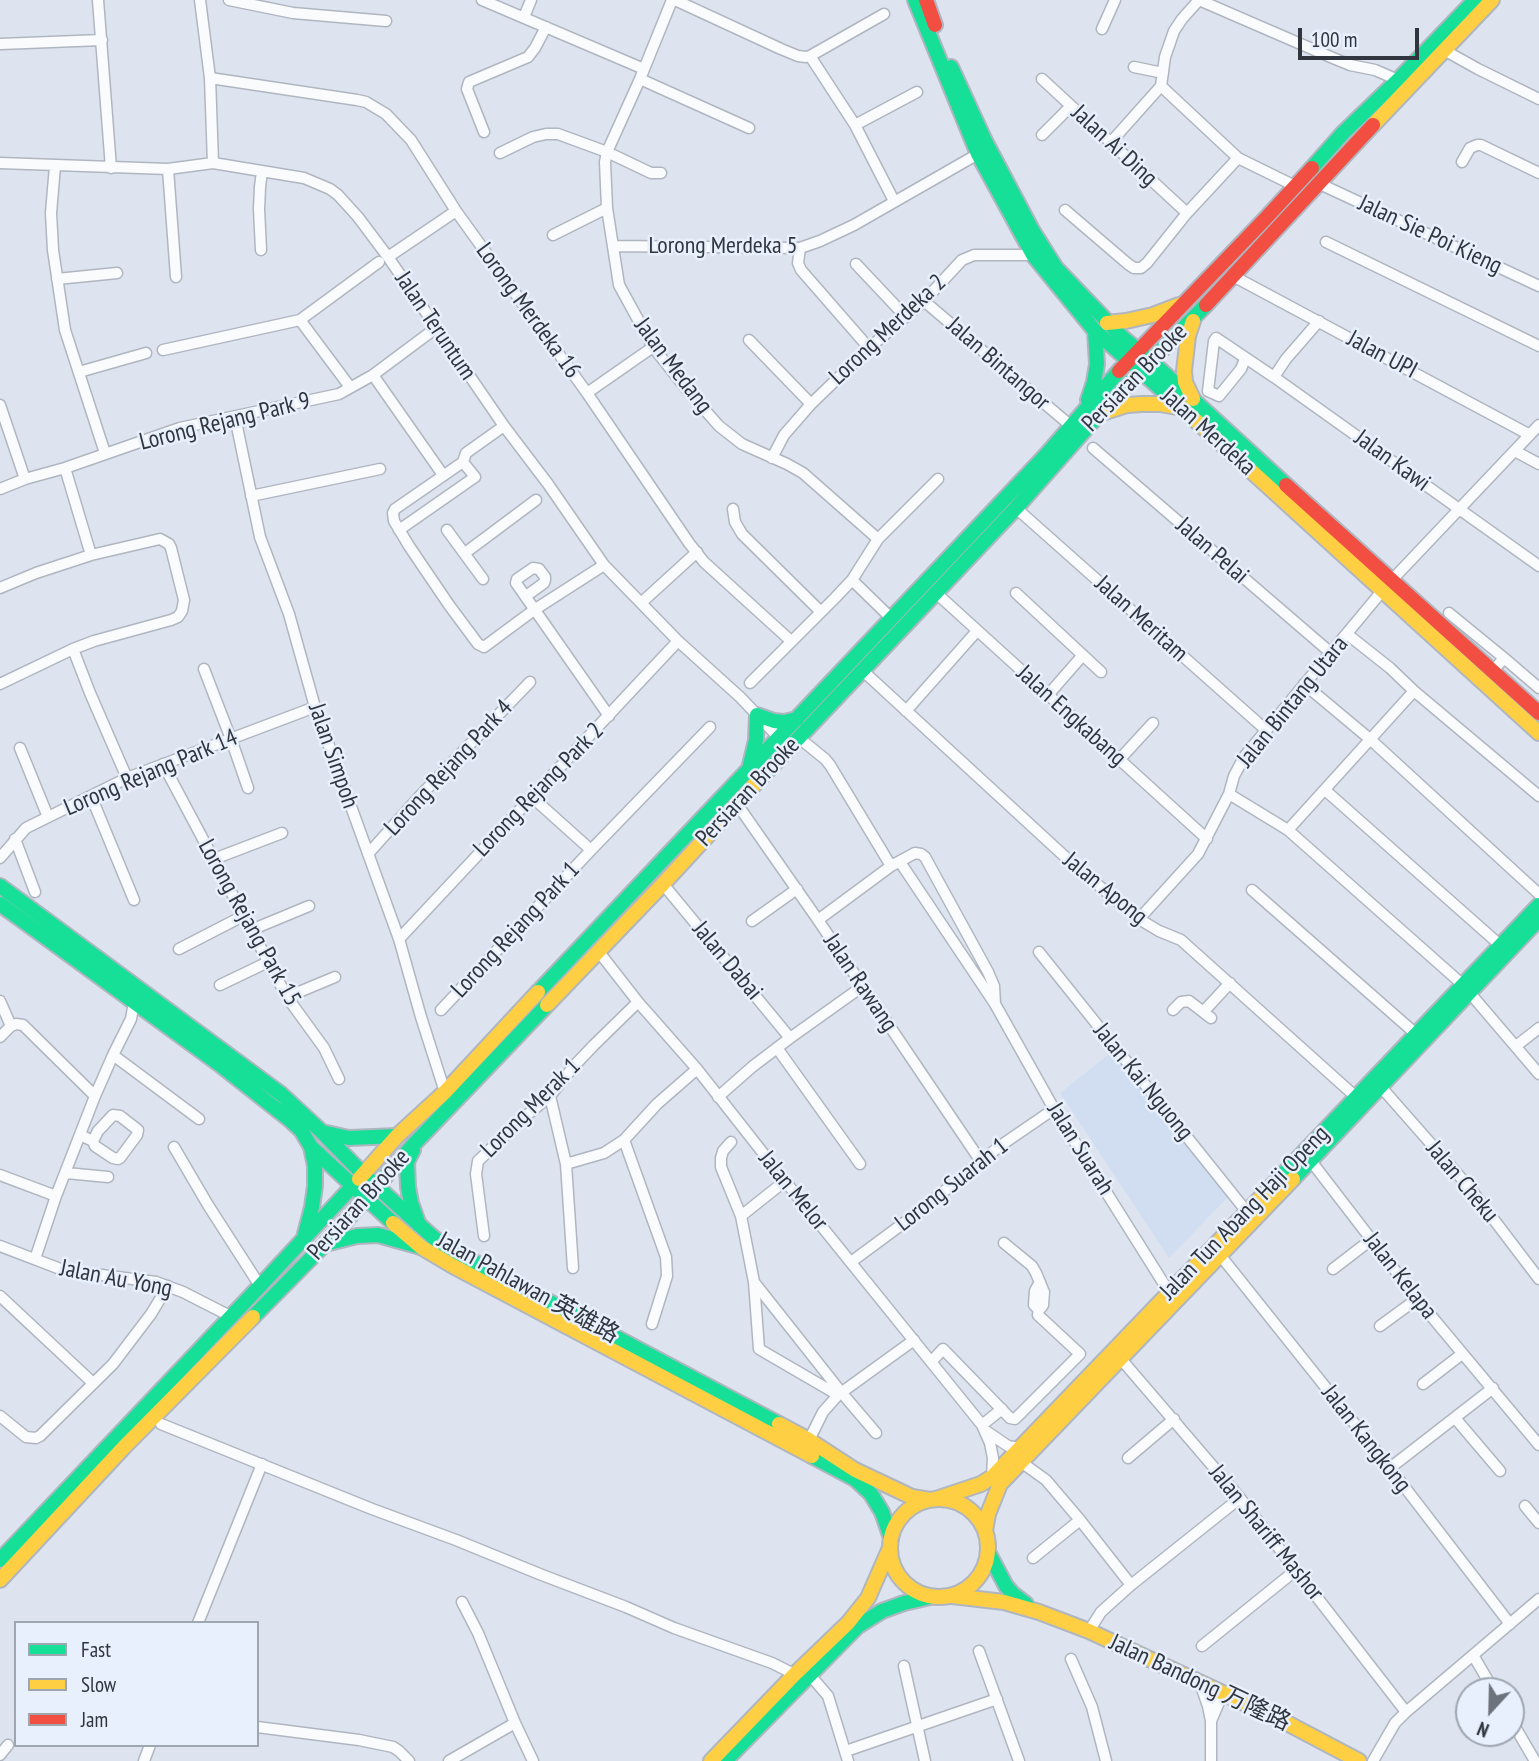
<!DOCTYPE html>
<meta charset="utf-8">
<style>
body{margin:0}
#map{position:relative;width:1539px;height:1761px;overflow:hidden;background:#dde4f0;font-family:"PT Sans Narrow",sans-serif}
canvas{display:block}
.legend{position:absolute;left:14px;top:1621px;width:245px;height:126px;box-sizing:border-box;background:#e7f0fc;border:2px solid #9ea6b0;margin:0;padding:9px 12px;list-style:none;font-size:21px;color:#31363e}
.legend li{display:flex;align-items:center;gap:14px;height:35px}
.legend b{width:35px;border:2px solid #9ea6b0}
.north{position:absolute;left:1455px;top:1677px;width:70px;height:70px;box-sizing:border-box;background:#e7f0fc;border:2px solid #9ea6b0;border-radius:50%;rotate:202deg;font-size:19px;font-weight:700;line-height:28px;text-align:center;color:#31363e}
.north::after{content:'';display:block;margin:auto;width:24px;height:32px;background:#6d737c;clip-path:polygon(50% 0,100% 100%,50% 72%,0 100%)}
.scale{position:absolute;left:1298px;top:28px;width:121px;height:32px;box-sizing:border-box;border:4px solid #31363e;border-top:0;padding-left:9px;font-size:21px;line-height:24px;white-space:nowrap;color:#31363e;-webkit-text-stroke:5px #e7f0fc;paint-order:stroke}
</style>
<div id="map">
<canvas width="1539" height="1761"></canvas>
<ul class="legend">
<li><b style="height:9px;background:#16e098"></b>Fast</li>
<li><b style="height:9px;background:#ffcf43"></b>Slow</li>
<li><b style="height:9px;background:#f24e42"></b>Jam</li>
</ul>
<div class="north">N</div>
<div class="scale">100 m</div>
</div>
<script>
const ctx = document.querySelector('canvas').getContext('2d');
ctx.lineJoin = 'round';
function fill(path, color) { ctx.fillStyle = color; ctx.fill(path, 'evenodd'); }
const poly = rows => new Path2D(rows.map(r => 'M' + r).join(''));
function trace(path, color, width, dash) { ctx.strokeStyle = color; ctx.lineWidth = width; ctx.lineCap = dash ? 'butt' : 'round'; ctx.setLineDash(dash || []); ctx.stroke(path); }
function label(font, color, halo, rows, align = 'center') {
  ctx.font = font + ' "PT Sans Narrow","Noto Sans SC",sans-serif'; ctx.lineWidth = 5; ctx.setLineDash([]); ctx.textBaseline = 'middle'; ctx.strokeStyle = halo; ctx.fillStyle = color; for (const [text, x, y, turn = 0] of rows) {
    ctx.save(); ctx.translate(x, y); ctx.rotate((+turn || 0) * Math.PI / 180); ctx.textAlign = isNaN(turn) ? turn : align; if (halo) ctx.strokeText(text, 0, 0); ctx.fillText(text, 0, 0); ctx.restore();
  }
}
fill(poly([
 [1114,1050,1228,1194,1227,1198,1169,1258,1060,1093]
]), '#d1def2');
const street = poly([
 [98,0,111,168],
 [200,0,210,78,213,163],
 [229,0,293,13,386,21],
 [482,0,644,69],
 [672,0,640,79,607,152,605,162,607,208,619,285,653,347,688,391,719,426,742,444,787,464,803,473,878,539],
 [675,0,781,49,798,56,806,57,810,56,884,14],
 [1199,0,1333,58,1350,65,1375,70,1398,80],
 [524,17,531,0],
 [1102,29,1115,0],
 [0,44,102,40],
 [1444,50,1478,69,1539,99],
 [810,56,855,125,894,201],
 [1134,67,1163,73],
 [210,78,357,100,366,102,386,114,411,140,456,211,587,393,689,543,704,562,791,641],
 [640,79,749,128],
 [1042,79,1187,213],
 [1161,86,1238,158,1295,186],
 [855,125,917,92],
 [484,132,467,89,469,82,528,57,535,48,546,27],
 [1042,135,1071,106],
 [1111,142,1161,86,1165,57,1174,31,1182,19,1199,0],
 [500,153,533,137,546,134,558,134,607,152,651,173,661,173],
 [1462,162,1470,148,1477,145,1481,145,1539,173],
 [0,163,168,169,213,163,304,178,330,189,338,195,358,217,388,257,504,426,548,484,604,565,678,641,740,697,783,742],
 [55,166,51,213,53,250,65,330,105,453],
 [168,169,176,277],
 [1320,184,1539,286],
 [1065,210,1128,264,1134,268,1141,268,1147,263,1187,213,1238,158],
 [553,235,607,208],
 [1326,242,1539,346],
 [613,246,800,248,820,241,854,225,978,154],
 [800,248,798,263,801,270,869,348],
 [261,250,259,209,260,187,262,171],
 [388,257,456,211],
 [856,264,906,317],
 [1233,276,1530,435],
 [57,279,117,273],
 [924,301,1071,426],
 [300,320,350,387],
 [749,340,811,404],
 [163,350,300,320,379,262],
 [1245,359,1241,369,1219,396,1208,391,1214,341,1216,338,1274,377,1539,566],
 [79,372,146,353],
 [373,375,443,475],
 [1274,377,1286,359,1319,321],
 [587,393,653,347],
 [0,405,25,479],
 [235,417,260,537,289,614,315,707,399,939,421,1017,445,1092],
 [504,426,466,453,463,462,395,509,393,513,394,521,409,546,449,605,478,644,484,647,534,610,604,565],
 [1093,448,1331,653],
 [1515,451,1539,464],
 [772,458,784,435,811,404,869,348,924,301,962,260,974,255,1033,255],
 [65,468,91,555],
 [0,489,25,479,65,468,180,428,339,394,373,375,436,328],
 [251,496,380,469],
 [1016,508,1266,730],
 [733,509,735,522,742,534,821,612],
 [399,530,475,477,463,462],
 [447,530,483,579],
 [465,553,536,500],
 [852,580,891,618],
 [1391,581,1539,425],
 [0,588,36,573,91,555,160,539,169,544,171,548,184,600,182,611,178,617,171,620,94,641,73,649,0,684],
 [935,592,1207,839],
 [1016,593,1101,672],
 [526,596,544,583,545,580,545,577,539,569,533,568,517,579,516,583,609,716],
 [641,603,697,552],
 [1449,613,1504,658,1492,672],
 [1347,634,1390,668,1414,691,1539,796],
 [73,649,90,693,127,778],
 [1504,658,1539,688],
 [204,669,231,739,248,788],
 [862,670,1074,865,1139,919,1159,931,1181,940,1356,1097],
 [750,683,835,598,852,580,878,539,938,479],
 [1304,684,1371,740,1539,894],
 [1048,695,1083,655],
 [906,711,977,631],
 [798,737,825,759,830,765,891,866],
 [20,748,48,817],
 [1119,760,1153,723],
 [163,764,287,997,324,1048,339,1079],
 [1325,790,1500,945],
 [1229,794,1288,830,1462,984],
 [91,796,134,900],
 [532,797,591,850],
 [737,804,818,920,982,1163],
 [1288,830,1414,691],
 [15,839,35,892],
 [368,854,419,797,530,682],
 [0,858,26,828,127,778,315,707],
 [214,859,282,833],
 [900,862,995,1004,1054,1109,1169,1292],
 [663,884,790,1038],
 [1252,890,1416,1034],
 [1139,919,1198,854,1229,794,1234,776,1244,757,1383,590],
 [818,920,891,866,915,853,921,854,925,857,988,972,994,986,995,1004],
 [752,921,797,889],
 [251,930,309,906],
 [399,939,678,641],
 [179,949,243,916],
 [599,952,638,1002,697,1069,785,1181,982,1425,990,1443,993,1458,992,1477],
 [1039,952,1247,1212],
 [220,985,268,962],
 [1469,992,1539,1074],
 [287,997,335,977],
 [0,1001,11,1026],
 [441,1010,591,850,710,727],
 [1173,1010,1181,1002,1189,1001,1211,1018],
 [1204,1011,1230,983],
 [0,1037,11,1026,16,1024,23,1025,95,1096],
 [1516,1046,1539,1028],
 [777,1048,860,1164],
 [113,1055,199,1119],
 [1381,1087,1469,1187,1539,1279],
 [550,1096,566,1164,573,1268],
 [718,1097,752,1067,790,1038,863,986],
 [80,1135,93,1141,95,1146,113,1158,118,1159,120,1158,137,1135,138,1130,120,1116,113,1115,98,1131,93,1141],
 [624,1140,666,1257,667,1276,652,1324],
 [731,1142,723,1151,721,1158,721,1167,741,1216,754,1282,759,1349,838,1395],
 [174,1147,208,1205,260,1286],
 [1311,1161,1417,1299,1539,1445],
 [566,1164,604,1153,624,1140,657,1104,697,1069],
 [66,1173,108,1177],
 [0,1175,56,1196],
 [741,1216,785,1181],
 [484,1236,476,1174,478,1161,527,1115,550,1096,574,1066,594,1045,638,1002],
 [1004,1243,1032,1266,1036,1273,1043,1290,1044,1292,1043,1305,1041,1308,1037,1308,1034,1305,1035,1291,1040,1282],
 [0,1246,63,1270,156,1282,183,1292,230,1316],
 [1220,1255,1390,1468,1510,1624],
 [35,1259,56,1196,95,1096,113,1055,131,1019,134,1002],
 [851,1262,916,1214,1000,1146,1054,1109],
 [1333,1269,1372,1239],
 [754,1282,841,1392,876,1433],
 [0,1296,93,1383],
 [1380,1326,1417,1299],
 [1121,1359,1240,1498,1406,1712],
 [931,1362,943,1349,1010,1418,1015,1419,1080,1354,1038,1315,1039,1308],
 [1423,1384,1462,1354],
 [0,1416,26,1437,36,1438,40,1436,113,1364,151,1314,168,1286],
 [1455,1418,1500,1471],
 [161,1424,372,1509,456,1540,542,1575,626,1607,674,1628,772,1663,798,1676],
 [982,1425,1002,1409],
 [986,1431,1008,1446,1019,1448],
 [809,1440,823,1412,838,1395,914,1340],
 [1128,1458,1174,1419],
 [1021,1462,1046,1480,1080,1520,1131,1585],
 [1390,1468,1493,1388],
 [1525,1506,1539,1523],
 [1033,1558,1080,1520],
 [462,1602,478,1633,515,1723,533,1761],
 [198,1623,262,1464],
 [1089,1631,1101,1612,1131,1585,1240,1498],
 [1202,1646,1296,1570],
 [979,1651,1019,1761],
 [1473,1655,1494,1691],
 [1071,1659,1092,1707,1106,1761],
 [904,1666,925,1761],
 [810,1675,828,1696,848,1761],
 [1200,1683,1208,1706,1211,1721],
 [1511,1720,1535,1761],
 [257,1727,359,1740,393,1747,399,1751,409,1761],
 [846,1751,997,1699],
 [0,1755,8,1745],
 [144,1761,150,1745],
 [449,1761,515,1723],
 [1211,1761,1211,1721,1223,1693],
 [1373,1761,1395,1723,1406,1712,1539,1599]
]);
const fast = poly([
 [915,0,978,154,1033,255,1095,331,1170,397],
 [951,67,985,141,1032,230,1056,268,1121,336,1154,364,1286,485],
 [1312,168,1343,133,1398,80,1475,0],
 [1088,400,1094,382,1097,364,1095,331],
 [750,765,756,740,757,715,774,721,784,722,797,719],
 [757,782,1016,508,1099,414,1206,305],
 [0,886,281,1094,322,1132,363,1174,435,1239,461,1255,779,1424],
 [0,904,219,1064,290,1120,301,1130,311,1147,393,1223],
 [538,992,1046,455,1119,371],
 [322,1132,349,1138,397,1136],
 [413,1150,407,1162,408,1187,411,1203,419,1225],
 [1293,1179,1539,919],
 [1268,1190,1539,905],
 [305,1234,312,1207,315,1186,315,1166,311,1147],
 [325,1244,357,1236,378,1235,421,1247],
 [253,1317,325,1244,416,1142,547,1005],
 [812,1456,855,1479,871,1494,882,1512,891,1538],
 [988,1552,1006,1586,1013,1594,1026,1604],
 [0,1560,260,1286,359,1179],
 [725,1761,858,1626,882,1611,904,1603,930,1597]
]);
const slow = poly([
 [1373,125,1492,0],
 [1193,321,1188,336,1184,371,1185,382,1193,399],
 [1107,323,1126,321,1153,315,1179,305],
 [1170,397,1539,733],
 [1102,413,1127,405,1142,404,1160,404,1183,408],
 [547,1005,663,884,757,782],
 [359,1179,397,1136,445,1092,538,992],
 [393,1223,421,1247,453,1266,812,1456],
 [779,1424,809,1440,855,1470,912,1497,930,1500],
 [936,1499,981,1484,992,1477,1268,1190],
 '890 1548a49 49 0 1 1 98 0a49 49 0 1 1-98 0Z',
 [985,1531,988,1514,1000,1484,1293,1179],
 [0,1580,124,1447,253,1317],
 [952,1596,1004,1602,1039,1612,1089,1631,1285,1722,1359,1761],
 [711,1761,795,1674,848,1623,868,1598,889,1550]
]);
const jam = poly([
 [926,0,935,25],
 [1206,305,1373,125],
 [1119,371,1266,218,1312,168],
 [1286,485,1539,713]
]);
trace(street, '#b0b6c0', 13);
trace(fast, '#b0b6c0', 18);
trace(slow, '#b0b6c0', 18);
trace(jam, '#b0b6c0', 18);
trace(street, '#fafbfd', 10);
trace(fast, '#16e098', 14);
trace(slow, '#ffcf43', 14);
trace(jam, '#f24e42', 14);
label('24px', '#31363e', '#e7f0fc', [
 ["Jalan Ai Ding",1114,146,43],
 ["Jalan Sie Poi Kieng",1430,235,25],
 ["Lorong Merdeka 5",723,246],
 ["Lorong Merdeka 16",528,311,54],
 ["Jalan Teruntum",435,326,56],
 ["Lorong Merdeka 2",888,330,-43],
 ["Jalan UPI",1382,355,28],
 ["Jalan Bintangor",998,364,41],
 ["Jalan Medang",673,366,53],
 ["Persiaran Brooke",1135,378,-46],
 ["Lorong Rejang Park 9",225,422,-14],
 ["Jalan Merdeka",1208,432,42],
 ["Jalan Kawi",1392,461,36],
 ["Jalan Pelai",1212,551,41],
 ["Jalan Meritam",1141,619,42],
 ["Jalan Bintang Utara",1293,702,-51],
 ["Jalan Engkabang",1071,716,42],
 ["Jalan Simpoh",333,756,71],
 ["Lorong Rejang Park 4",449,768,-47],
 ["Lorong Rejang Park 14",151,773,-23],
 ["Lorong Rejang Park 2",539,790,-46],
 ["Persiaran Brooke",748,792,-47],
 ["Jalan Apong",1105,889,39],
 ["Lorong Rejang Park 15",249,923,61],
 ["Lorong Rejang Park 1",516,930,-47],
 ["Jalan Dabai",727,961,50],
 ["Jalan Rawang",860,983,56],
 ["Jalan Kai Nguong",1143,1082,51],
 ["Lorong Merak 1",531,1108,-45],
 ["Jalan Suarah",1080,1149,58],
 ["Jalan Cheku",1462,1182,50],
 ["Lorong Suarah 1",952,1185,-38],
 ["Jalan Melor",793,1191,51],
 ["Persiaran Brooke",359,1205,-48],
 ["Jalan Tun Abang Haji Openg",1245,1213,-46],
 ["Jalan Kelapa",1400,1276,52],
 ["Jalan Au Yong",116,1279,11],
 ["Jalan Pahlawan 英雄路",528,1288,29],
 ["Jalan Kangkong",1366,1439,52],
 ["Jalan Shariff Mashor",1266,1533,51],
 ["Jalan Bandong 万隆路",1200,1683,25]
]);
</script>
